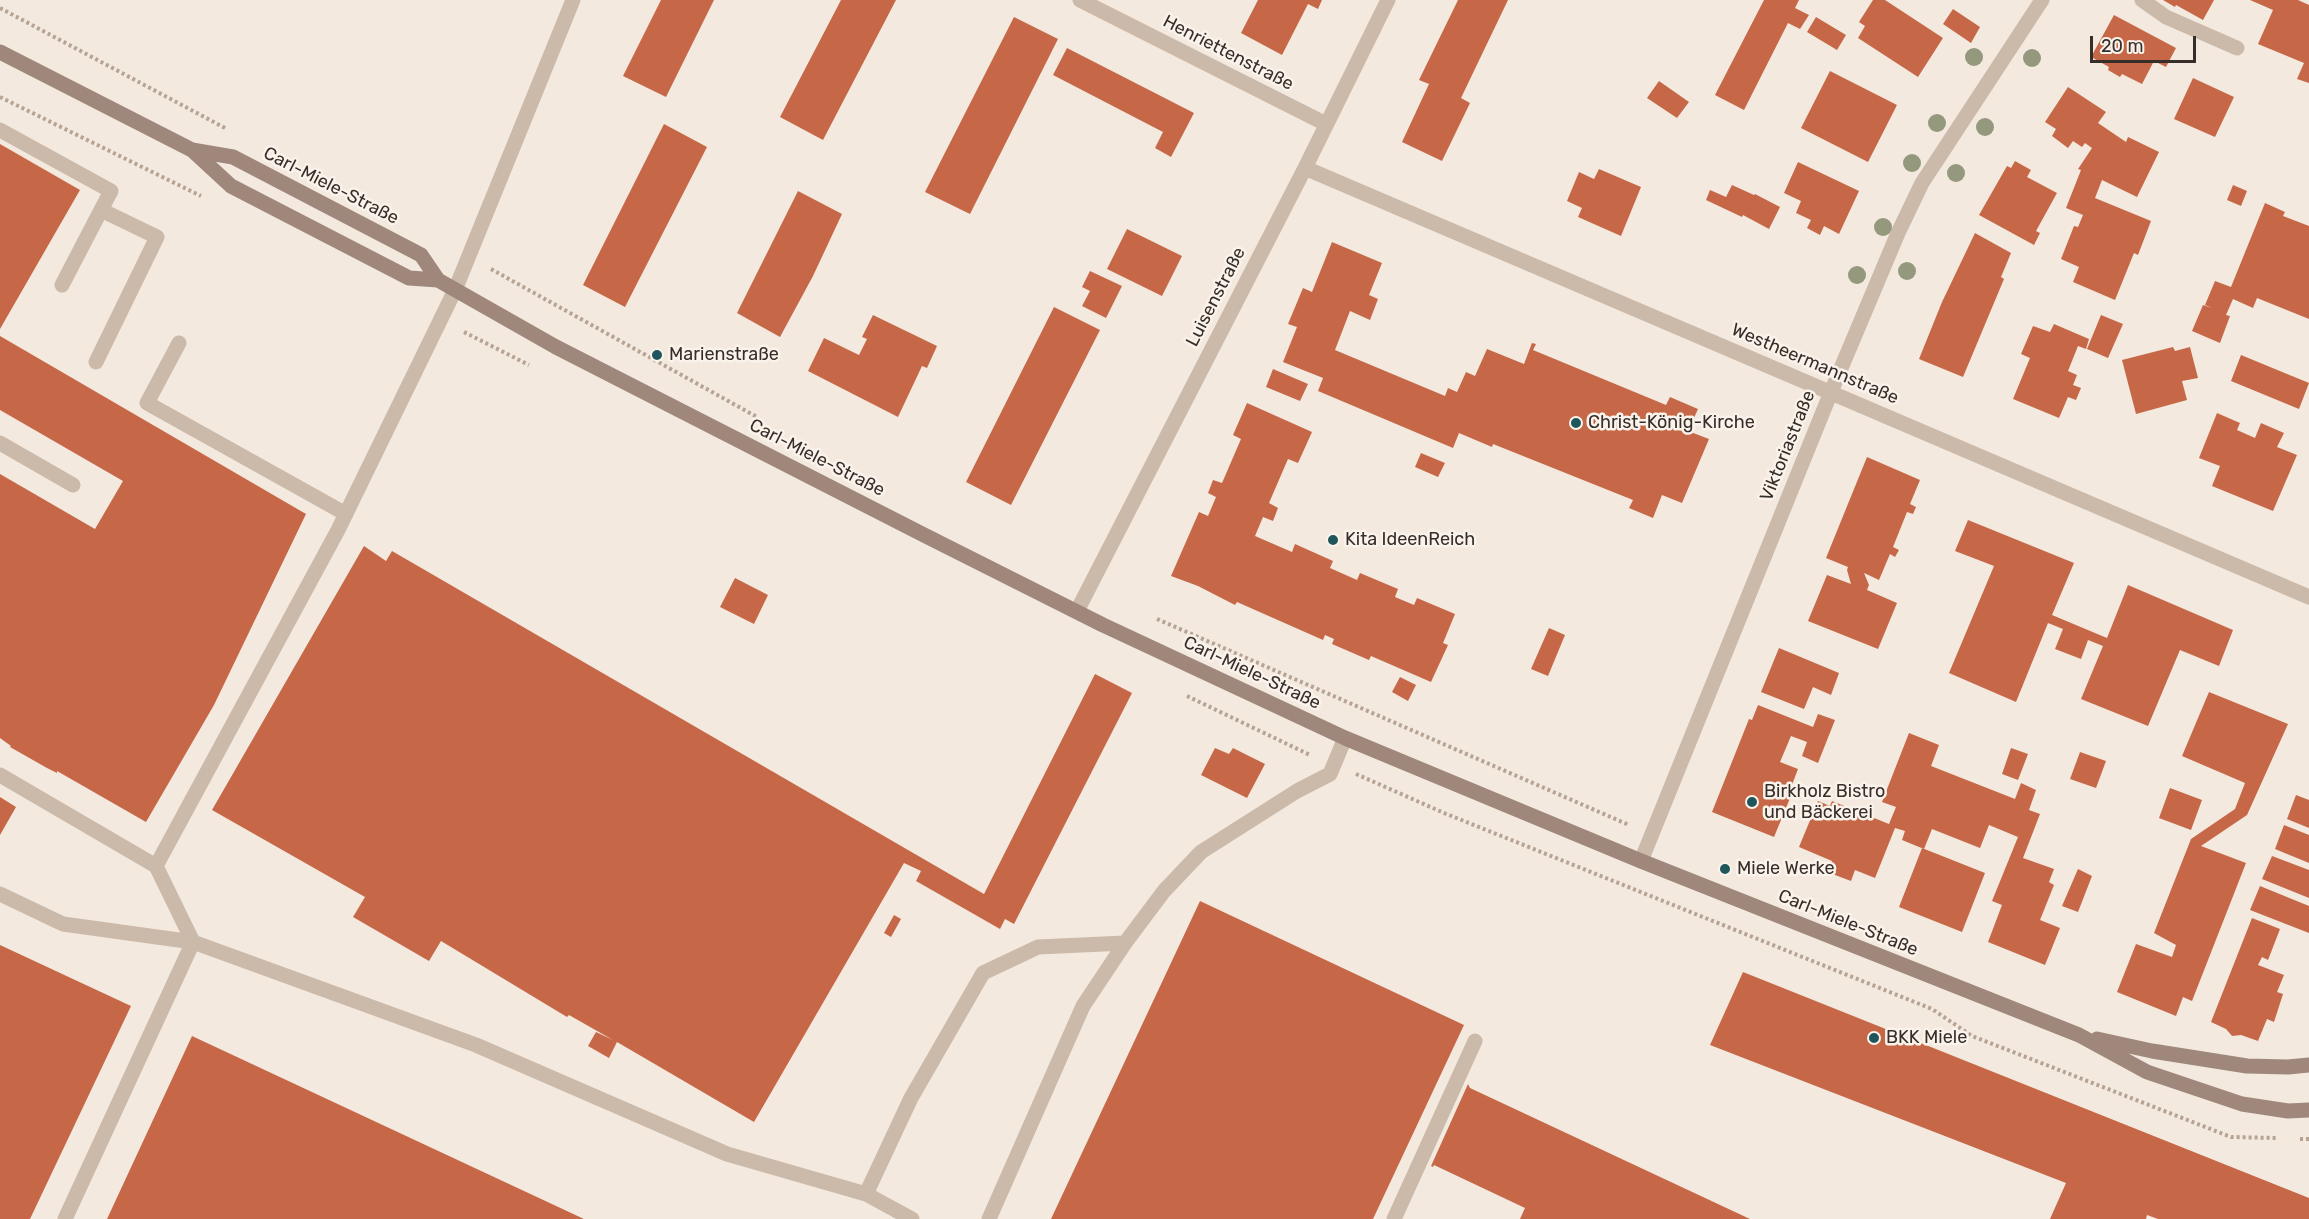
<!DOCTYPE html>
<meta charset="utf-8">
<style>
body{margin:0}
#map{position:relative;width:2309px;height:1219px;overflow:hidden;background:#f3e9de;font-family:Rubik,sans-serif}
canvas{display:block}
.scale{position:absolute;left:2090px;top:36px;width:106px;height:27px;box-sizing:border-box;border:3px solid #382e29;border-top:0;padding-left:8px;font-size:18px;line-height:21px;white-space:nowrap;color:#382e29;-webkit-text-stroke:4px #faf3eb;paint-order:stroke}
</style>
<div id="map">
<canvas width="2309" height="1219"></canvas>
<div class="scale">20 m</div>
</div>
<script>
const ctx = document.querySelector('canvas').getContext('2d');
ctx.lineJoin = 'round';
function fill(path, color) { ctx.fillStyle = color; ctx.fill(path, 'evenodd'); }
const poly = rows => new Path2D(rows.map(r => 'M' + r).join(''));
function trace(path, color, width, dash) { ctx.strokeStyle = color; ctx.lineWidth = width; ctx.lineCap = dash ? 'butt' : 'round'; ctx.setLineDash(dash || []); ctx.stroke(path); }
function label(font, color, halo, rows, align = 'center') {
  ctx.font = font + ' Rubik,sans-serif'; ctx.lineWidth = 5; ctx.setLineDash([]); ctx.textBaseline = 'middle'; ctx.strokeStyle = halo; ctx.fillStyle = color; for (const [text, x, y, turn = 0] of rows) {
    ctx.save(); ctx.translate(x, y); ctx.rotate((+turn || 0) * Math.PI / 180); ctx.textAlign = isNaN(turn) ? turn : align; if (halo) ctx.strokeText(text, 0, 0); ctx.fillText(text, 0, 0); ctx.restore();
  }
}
fill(poly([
 [661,0,714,0,666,97,623,76],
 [841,0,896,0,823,140,780,117],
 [1258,0,1322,0,1318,9,1308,4,1282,55,1241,33],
 [1458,0,1508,0,1461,98,1470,103,1442,161,1402,142,1429,84,1419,80],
 [1764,0,1799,0,1795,8,1809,15,1800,29,1788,23,1744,110,1715,95],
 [1873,0,1885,0,1943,38,1918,77,1858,38,1865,26,1859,22],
 [2163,0,2214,0,2203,20,2176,5,2175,7],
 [2250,0,2298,0,2309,5,2309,83,2297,79,2304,63,2258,44,2273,10],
 [1953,9,1980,27,1971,43,1943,24],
 [2114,15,2176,48,2166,67,2154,61,2142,84,2122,74,2120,77,2108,70,2109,67,2091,57],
 [1014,17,1058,39,970,214,925,192],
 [1816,17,1846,35,1837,50,1807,32],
 [1067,48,1194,113,1171,157,1155,148,1163,132,1053,75],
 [1830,71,1897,105,1868,162,1801,128],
 [2193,78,2234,97,2215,137,2174,119],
 [1659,81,1689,102,1677,118,1647,98],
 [2068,87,2106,112,2098,123,2126,142,2128,137,2159,152,2137,197,2102,180,2095,198,2151,221,2138,255,2134,253,2115,300,2073,282,2079,267,2061,259,2074,226,2078,227,2083,215,2066,208,2081,170,2078,169,2092,148,2085,143,2082,147,2073,141,2068,148,2052,136,2056,129,2045,122],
 [664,124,707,147,625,307,583,285],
 [0,144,80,190,0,329],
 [2015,161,2031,170,2027,177,2057,193,2036,231,2040,233,2034,245,1979,215,2007,166,2011,168],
 [1798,162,1859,191,1839,234,1824,226,1820,235,1807,228,1811,220,1796,213,1801,201,1784,193],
 [1599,169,1641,187,1621,236,1578,217,1582,208,1567,201,1579,172,1594,179],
 [1732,185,1754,195,1755,194,1780,207,1769,229,1743,215,1742,217,1706,200,1710,190,1726,197],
 [2233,185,2247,191,2241,206,2227,200],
 [798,191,842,214,813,276,780,337,737,313],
 [2265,203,2285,212,2283,216,2309,226,2309,319,2257,298,2253,308,2233,299,2226,315,2230,316,2220,343,2192,331,2203,305,2212,308,2205,305,2215,281,2231,287],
 [1127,229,1182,256,1162,296,1107,269],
 [1975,233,2011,253,2001,277,2004,279,1963,377,1919,359,1942,302],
 [1332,242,1382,263,1369,295,1378,299,1370,320,1350,311,1335,350,1445,396,1448,388,1457,392,1466,372,1475,376,1487,349,1524,364,1532,343,1536,344,1533,350,1666,405,1670,397,1698,409,1688,431,1709,439,1682,503,1662,495,1653,518,1629,508,1633,500,1493,444,1492,447,1459,433,1453,448,1318,391,1323,378,1283,362,1297,327,1288,324,1303,288,1312,292],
 [1090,271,1122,286,1106,318,1082,306,1090,291,1082,287],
 [1054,307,1100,330,1011,505,966,482],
 [873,315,937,346,927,368,922,366,898,417,808,371,824,338,859,355,867,339,862,337],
 [2101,315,2123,324,2108,358,2087,349],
 [2054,324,2089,339,2086,349,2078,346,2068,371,2077,375,2073,385,2081,388,2076,400,2068,397,2059,418,2013,399,2030,358,2021,354,2033,326,2050,332],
 [0,336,306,514,214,705,146,822,57,771,57,773,47,768,10,747,11,746,0,738,0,474,95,529,123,481,0,410],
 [2173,347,2175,351,2190,347,2198,378,2182,381,2187,400,2136,414,2122,360],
 [2241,355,2309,383,2299,409,2231,381],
 [1273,369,1308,384,1300,401,1266,387],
 [1247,403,1312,432,1298,463,1288,459,1269,503,1278,508,1273,521,1263,517,1255,536,1292,552,1295,544,1333,561,1330,568,1357,580,1360,573,1398,589,1395,597,1414,605,1417,598,1455,614,1443,643,1448,645,1431,682,1371,656,1369,660,1332,644,1334,639,1325,635,1323,640,1237,602,1235,605,1198,586,1171,576,1199,512,1208,516,1216,497,1208,493,1213,480,1222,483,1241,439,1233,435],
 [2217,413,2240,423,2237,430,2255,438,2261,423,2284,433,2277,447,2297,455,2273,511,2212,486,2220,466,2199,458],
 [1421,453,1445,463,1438,477,1415,467],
 [1867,457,1920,480,1910,504,1916,507,1913,514,1907,512,1893,547,1899,550,1895,557,1890,554,1879,580,1864,573,1869,585,1867,590,1897,603,1878,649,1808,621,1827,575,1851,584,1847,570,1848,567,1826,558],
 [1968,520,2074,563,2052,615,2107,638,2128,585,2233,630,2219,666,2180,650,2148,726,2081,699,2103,646,2088,640,2081,659,2055,649,2063,629,2048,623,2016,702,1949,673,1994,566,1955,551],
 [364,546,386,561,392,551,984,894,1095,674,1132,693,1014,924,1005,919,1000,929,916,881,921,871,904,863,754,1122,617,1042,609,1058,588,1046,596,1032,613,1040,569,1015,567,1017,441,941,429,961,353,917,365,897,212,810],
 [735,578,768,595,754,624,720,607],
 [1549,628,1565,635,1548,676,1531,669],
 [1779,648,1839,673,1831,695,1813,687,1804,709,1761,692],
 [1400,677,1416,685,1408,701,1392,692],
 [2209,692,2288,724,2247,815,2201,846,2246,863,2192,1001,2183,997,2176,1016,2117,992,2136,944,2172,957,2176,945,2154,933,2191,839,2235,809,2245,783,2182,756],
 [1758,705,1813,727,1818,714,1835,720,1818,763,1802,756,1807,742,1791,736,1780,762,1798,769,1790,790,1793,791,1774,837,1712,812,1749,719,1752,720],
 [1909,733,1939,745,1931,766,2015,799,2021,783,2036,790,2029,810,2040,814,2023,858,2054,869,2049,882,2054,885,2040,920,2060,928,2045,965,1988,942,2002,905,1992,901,2018,837,1989,825,1980,848,1932,829,1924,849,1902,840,1905,831,1895,828,1875,878,1855,870,1851,881,1827,872,1832,861,1799,847,1818,801,1830,806,1832,801,1889,824,1896,807,1882,802],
 [1215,748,1229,754,1233,748,1265,764,1247,798,1201,775],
 [2011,748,2028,754,2018,780,2002,774],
 [2080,752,2106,761,2096,788,2070,779],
 [2170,788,2202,800,2191,830,2159,818],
 [2296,795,2309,800,2309,828,2287,819],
 [0,797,16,807,0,835],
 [2284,825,2309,835,2309,863,2275,849],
 [1922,848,1985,873,1962,932,1899,907],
 [2272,856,2309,870,2309,898,2262,879],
 [2078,869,2092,876,2078,912,2062,906],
 [2260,886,2309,906,2309,933,2250,910],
 [1200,901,1464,1025,1373,1219,1051,1219],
 [894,915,901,919,891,937,884,933],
 [2252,918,2280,929,2268,960,2262,957,2258,965,2284,975,2277,992,2283,994,2274,1022,2267,1019,2258,1041,2241,1035,2232,1036,2226,1029,2211,1022],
 [0,945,131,1006,30,1219,0,1219],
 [1743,972,2309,1198,2309,1219,2158,1219,2147,1215,2146,1219,2050,1219,2066,1183,1710,1045],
 [192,1036,584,1219,107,1219],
 [1468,1084,1470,1088,1750,1219,1520,1219,1525,1208,1434,1165,1433,1167,1431,1166]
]), '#c66848');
trace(poly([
 [0,8,225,128],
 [0,97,201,196],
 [491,269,757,417],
 [464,332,529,365],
 [1157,619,1629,825],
 [1187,696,1310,755],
 [1356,774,1444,813,1932,1009,1972,1036,2231,1137,2277,1138],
 [2300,1139,2309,1139]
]), '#b7a394', 4, [3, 3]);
trace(poly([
 [2142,0,2166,17,2237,48],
 [0,130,111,191,101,210,157,237,96,362],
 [62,285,101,210],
 [179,343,147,403,346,514],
 [0,443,73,485],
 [0,775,156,866],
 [0,894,63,924,193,942,476,1045,727,1154,866,1194,912,1219],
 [866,1194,911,1098,983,973,1038,947,1125,943],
 [65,1219,193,942,156,866,338,530,455,290],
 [989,1219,1083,1006,1125,943,1164,891,1201,852,1297,791,1330,774,1345,738],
 [1394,1219,1475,1041]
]), '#cbb9a9', 15);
trace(poly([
 [1080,0,1326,124],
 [1305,168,2309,597],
 [455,290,573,0],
 [1077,611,1305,168,1388,0],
 [1641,861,1831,392,1898,233,1922,183,2042,0]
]), '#cbb9a9', 15);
trace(poly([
 [0,52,192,150,233,157,398,243,421,255,438,280],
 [192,150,231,186,409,278,438,280,556,347,924,535,1103,625,1345,738,1641,861,2079,1035,2147,1072,2242,1104,2288,1111,2309,1110],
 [2097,1039,2152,1051,2247,1066,2288,1067,2309,1065]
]), '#9f887b', 15);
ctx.fillStyle = '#94997d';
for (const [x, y] of [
 [1974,57],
 [2032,58],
 [1937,123],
 [1985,127],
 [1912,163],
 [1956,173],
 [1883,227],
 [1907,271],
 [1857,275]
]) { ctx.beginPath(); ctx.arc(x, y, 9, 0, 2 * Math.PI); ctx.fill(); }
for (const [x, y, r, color] of [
 [657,355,6,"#1e565b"],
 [1576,423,6,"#1e565b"],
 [1333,540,6,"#1e565b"],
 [1752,802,6,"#1e565b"],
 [1725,869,6,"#1e565b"],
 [1874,1038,6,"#1e565b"]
]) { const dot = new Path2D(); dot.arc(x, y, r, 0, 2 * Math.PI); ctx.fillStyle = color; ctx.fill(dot); trace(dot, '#faf3eb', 2); }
label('18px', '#382e29', '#faf3eb', [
 ["Henriettenstraße",1228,53,27],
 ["Carl-Miele-Straße",331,186,27],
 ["Luisenstraße",1216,297,-63],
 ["Westheermannstraße",1815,364,23],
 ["Viktoriastraße",1788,446,-68],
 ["Carl-Miele-Straße",817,458,27],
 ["Carl-Miele-Straße",1252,673,25],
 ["Carl-Miele-Straße",1848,923,22]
]);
label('18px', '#382e29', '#faf3eb', [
 ["Marienstraße",669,355],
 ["Christ-König-Kirche",1588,423],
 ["Kita IdeenReich",1345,540],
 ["Birkholz Bistro",1764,792],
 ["und Bäckerei",1764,813],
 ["Miele Werke",1737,869],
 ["BKK Miele",1886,1038]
], 'left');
</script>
